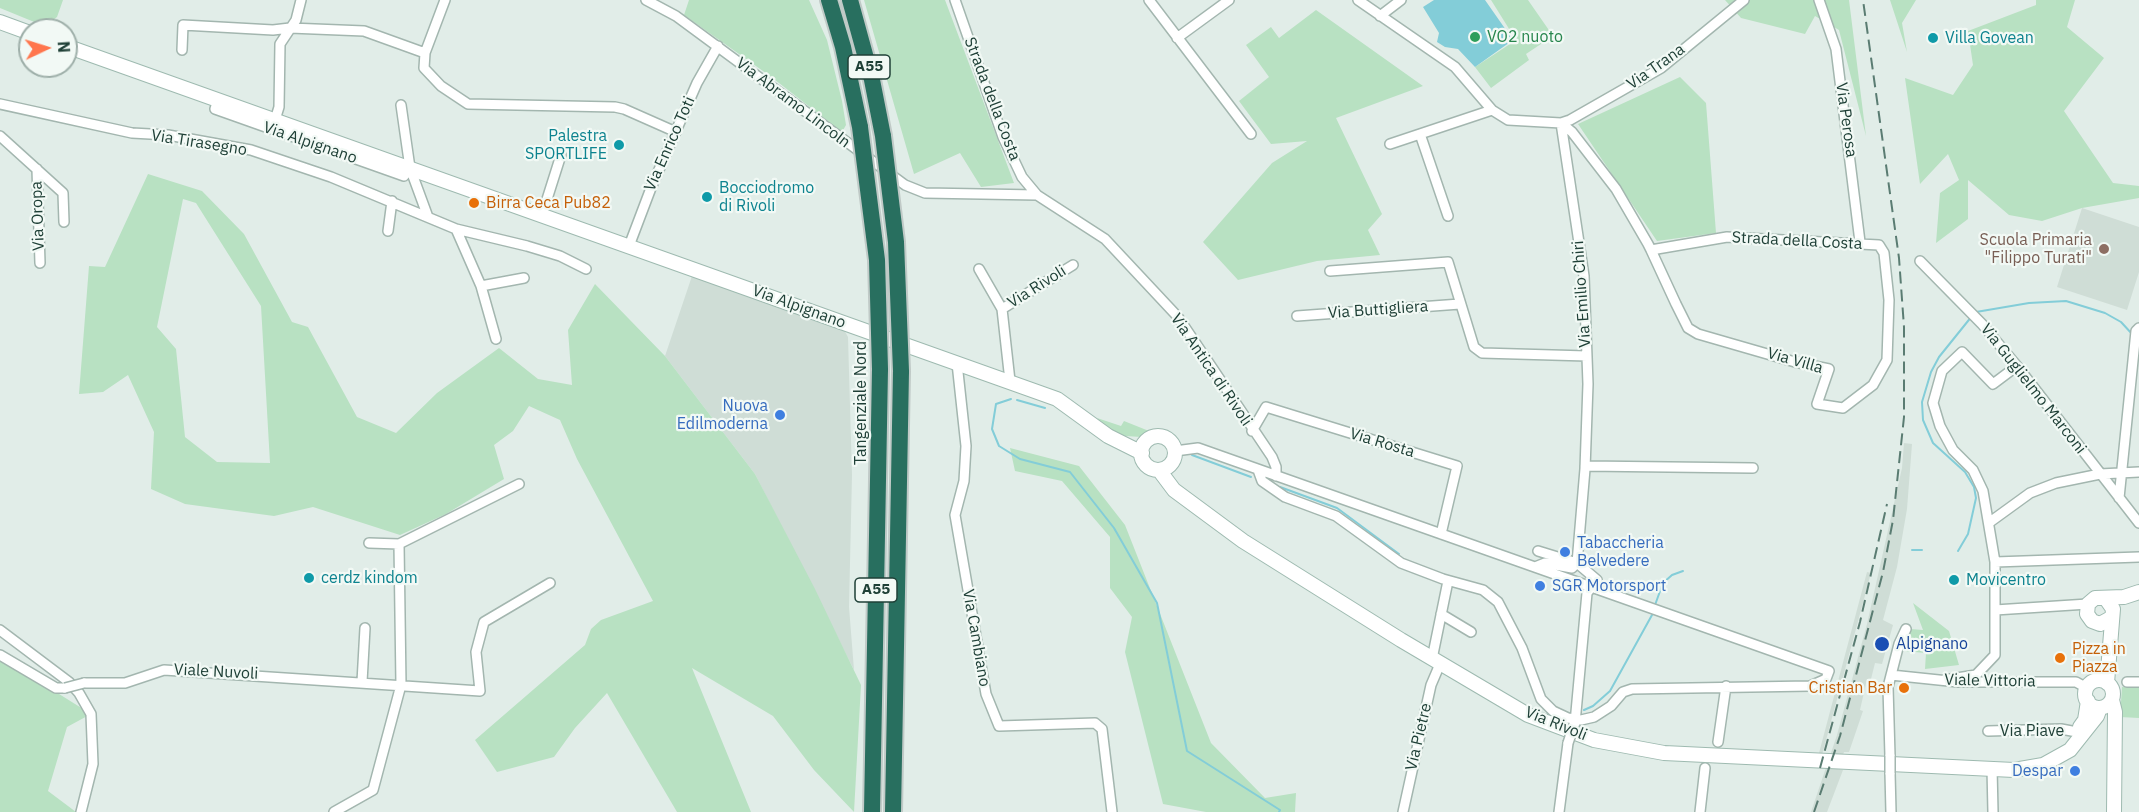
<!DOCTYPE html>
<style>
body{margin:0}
#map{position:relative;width:2139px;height:812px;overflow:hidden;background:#e1ede8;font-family:"IBM Plex Sans",sans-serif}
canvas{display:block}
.north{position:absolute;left:18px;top:18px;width:60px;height:60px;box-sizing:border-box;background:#f2f9f5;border:2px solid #9eafa9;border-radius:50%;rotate:86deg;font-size:16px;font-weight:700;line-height:24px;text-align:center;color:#1f4037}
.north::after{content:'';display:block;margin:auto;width:21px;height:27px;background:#ff764d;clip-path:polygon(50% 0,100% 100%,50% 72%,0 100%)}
</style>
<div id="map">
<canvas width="2139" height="812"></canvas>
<div class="north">N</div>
</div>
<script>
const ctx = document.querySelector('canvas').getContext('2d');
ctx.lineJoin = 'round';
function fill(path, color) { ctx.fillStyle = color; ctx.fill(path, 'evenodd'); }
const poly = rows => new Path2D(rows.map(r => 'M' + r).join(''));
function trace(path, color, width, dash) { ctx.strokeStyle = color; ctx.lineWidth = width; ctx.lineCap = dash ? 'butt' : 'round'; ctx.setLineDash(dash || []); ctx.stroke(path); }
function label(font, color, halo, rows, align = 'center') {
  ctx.font = font + ' "IBM Plex Sans",sans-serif'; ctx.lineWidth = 4.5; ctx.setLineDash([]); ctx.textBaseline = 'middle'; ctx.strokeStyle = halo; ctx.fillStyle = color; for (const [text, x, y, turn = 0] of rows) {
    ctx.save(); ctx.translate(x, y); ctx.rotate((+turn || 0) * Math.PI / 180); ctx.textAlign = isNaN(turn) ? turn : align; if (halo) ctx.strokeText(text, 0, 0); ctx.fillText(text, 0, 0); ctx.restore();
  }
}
fill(poly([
 [2082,208,2139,227,2139,272,2127,310,2057,287],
 [692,276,844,330,848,337,852,475,849,607,854,670,755,474,665,356],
 [1904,443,1912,444,1907,509,1897,567,1883,620,1893,625,1882,664,1875,663,1871,679,1867,679,1860,710,1863,711,1849,752,1844,752,1838,769,1843,770,1827,812,1811,812,1837,735,1867,624,1902,468],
 [1867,572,1871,573,1822,755,1819,753]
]), '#cfddd6');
fill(poly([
 [0,0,63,0,57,17,44,26,0,8],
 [689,0,809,0,827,40,842,101,846,125,842,132,770,76,684,15],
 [864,0,945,0,1014,183,981,187,960,153,914,174],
 [1491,0,1528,0,1553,36,1526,54,1529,60,1491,88,1475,67,1516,40],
 [1725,0,1849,0,1866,136,1839,30,1815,16,1805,34,1741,18],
 [1890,0,1916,0,1902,23,1907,52],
 [2036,0,2075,0,2067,27,2104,58,2064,111,2113,183,2139,186,2139,198,2082,208,2042,221,2009,215,1968,180,1968,219,1936,243,1940,193,1959,180,1948,154,1920,184,1905,78,1953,95,1973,65,1968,31,2036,5],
 [1316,10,1423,86,1336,118,1382,214,1368,230,1380,255,1317,261,1238,280,1203,242,1272,163,1307,141,1271,144,1239,101,1269,77,1246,45,1271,27,1279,38],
 [1680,77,1706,103,1716,233,1657,241,1578,124],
 [148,174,202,191,244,234,292,322,308,327,357,417,396,433,437,393,499,348,538,379,572,385,568,330,595,284,665,356,755,474,815,589,861,685,854,812,814,770,773,716,692,668,751,812,677,812,607,693,575,728,554,757,497,772,475,740,585,645,591,629,601,620,653,601,577,459,560,420,529,406,513,431,494,445,504,479,446,514,400,535,313,507,274,516,185,504,151,489,154,432,128,375,103,392,79,394,89,266,105,267],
 [183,199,196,203,261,306,270,463,217,462,185,437,176,349,157,327],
 [1097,418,1121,426,1124,421,1154,433,1142,437,1125,436,1111,431],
 [1010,448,1079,466,1125,525,1211,743,1265,798,1296,793,1295,812,1206,812,1163,804,1125,652,1132,617,1110,588,1110,537,1062,481,1015,471],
 [1913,603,1949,631,1959,665,1925,669,1926,653,1904,651,1910,629,1923,630],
 [0,657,91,714,67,727,48,791,76,812,0,812],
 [2122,687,2139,688,2139,718,2120,717]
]), '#b8e1c2');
fill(poly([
 [1434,0,1485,0,1513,40,1475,67,1458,49,1445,47,1437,42,1439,33,1423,7]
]), '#83cdd8');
trace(poly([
 [1976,312,2029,303,2066,301,2105,313,2121,322,2133,335],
 [1011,399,996,404,992,429,999,446,1020,459,1070,472,1114,528,1157,603,1187,751,1280,810,1279,812],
 [1017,400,1045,408],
 [1192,455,1251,477],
 [1280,487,1337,508,1399,554],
 [1912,550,1922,550],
 [1958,551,1968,534,1976,498,1974,487,1965,472,1933,443,1923,420,1922,402,1931,372,1939,357,1972,316],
 [1655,605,1663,583,1672,575,1683,571],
 [1584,710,1593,706,1610,691,1652,615]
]), '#83cdd8', 2);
const street = poly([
 [445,0,425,53,424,68,441,86,468,104,615,107,624,109,676,132],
 [646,0,676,16,905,185,925,193,1037,195,1105,239,1178,317,1272,457,1276,467,1276,476],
 [955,0,1003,137,1022,177,1037,195],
 [1149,0,1251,134],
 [1358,0,1455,67,1492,110,1508,120,1561,123,1572,132,1616,189,1648,244,1651,250,1676,304,1688,328,1698,334,1795,362,1829,369,1817,404,1843,408,1873,385,1887,360,1889,300,1884,253,1879,245,1727,237,1651,250],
 [1819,0,1836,49,1860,242],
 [1380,16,1401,0],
 [1177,38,1229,0],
 [182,50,183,25,273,30,290,28,364,31,425,53],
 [218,100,215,109,404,176,410,168],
 [0,104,132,133,168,135,251,150,331,177,456,229,527,246,560,256,586,269],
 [401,105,410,168,428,217],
 [275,120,279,107,280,44,296,20,301,0],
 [1561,123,1584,276,1588,384,1585,469,1577,563],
 [1561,123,1570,120,1661,68,1744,0],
 [1420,134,1448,216],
 [0,136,63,193,64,222],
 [1390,144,1492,110],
 [37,169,40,263],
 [542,215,561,155],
 [456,229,481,286,496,339],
 [388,231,392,201],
 [629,246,651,188,697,83,718,46],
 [1920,261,1982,324,2017,366,2139,523],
 [979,269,1002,309],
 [1330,271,1448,262,1474,347,1482,353,1587,356],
 [481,286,524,278],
 [1297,316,1460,304],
 [957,363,966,446,964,481,955,515,986,694,999,726,1095,723,1102,729,1112,812],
 [1010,381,1002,309,1073,265],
 [1252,431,1266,407,1457,466,1441,534],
 [1175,451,1198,448,1829,671,1826,679,1810,686,1632,689,1623,692,1611,706,1594,717,1581,720,1568,718,1553,711,1541,699,1522,648,1498,602,1483,590,1443,579,1401,563,1336,516,1285,497,1262,481,1258,470],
 [1585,466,1753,468],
 [2119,498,2136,331,2139,328],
 [1990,522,2030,493,2056,483,2100,474,2139,472],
 [369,543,399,544],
 [1538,551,1577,563,1597,580,1587,593,1575,723],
 [1995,562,2139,557],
 [1535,567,1545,563,1572,568,1577,563],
 [1995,610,2088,604],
 [1441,614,1471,632],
 [0,630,69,682,79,693,91,714,93,764,81,812],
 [0,655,56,688,65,688],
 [1432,659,1448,581],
 [1891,675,1958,682,2076,682,2087,688],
 [1944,680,1976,675,1995,655,1995,562,1983,491,1973,470,1953,450,1940,426,1933,403,1942,371,1962,352,1993,384,2017,366],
 [362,682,365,628],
 [2127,682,2139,682],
 [84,683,125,683,164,670,480,691,476,652,484,622,550,583],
 [1988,731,2061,729,2077,732],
 [1718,742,1726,686],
 [1890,756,1888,687,1899,644,1906,629],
 [1992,768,1993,812],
 [1890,773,1891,812],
 [334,812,373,790,401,685,399,544,519,484],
 [1403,812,1431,685,1440,664],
 [1559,812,1568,743],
 [1700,812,1705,768]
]);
const secondary = poly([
 [0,22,30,33],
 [66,46,1057,399,1108,436,1142,453],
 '1141 453a17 17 0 1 1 34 0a17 17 0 1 1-34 0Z',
 [1159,470,1174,490,1243,541,1401,640,1528,715,1594,740,1664,753,2014,770,2043,765,2070,750,2097,716,2100,708],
 [2106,599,2113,609,2107,683],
 [2111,618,2100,624,2092,621,2087,614,2088,604,2095,598,2124,597,2139,592],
 '2085 694a14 14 0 1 1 28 0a14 14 0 1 1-28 0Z',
 [2112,700,2115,712,2114,812],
 [2080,727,2085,720,2088,701]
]);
const highway = poly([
 [829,0,843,47,860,127],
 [850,0,872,80,883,136],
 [872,812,880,369],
 [893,812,901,371]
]);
trace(street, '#a3b6af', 12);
trace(secondary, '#9ebab0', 16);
trace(highway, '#c0cac7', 20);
trace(street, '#fff', 9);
trace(secondary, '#fff', 14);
trace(highway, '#286f5f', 16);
trace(poly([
 [1820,768,1860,622,1887,504],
 [1814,812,1840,736,1883,572,1893,520,1904,417,1904,327,1899,258,1863,0]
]), '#5a7c72', 2, [12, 6]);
const streetBridge = poly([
 [65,688,84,683],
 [1568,743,1574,725],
 [1890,756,1890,773]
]);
const highwayBridge = poly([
 [860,127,877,260,880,369],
 [883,136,896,242,901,371]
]);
trace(streetBridge, '#a3b6af', 12, []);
trace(highwayBridge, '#c0cac7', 20, []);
trace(streetBridge, '#fff', 9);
trace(highwayBridge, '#286f5f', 16);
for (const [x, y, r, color] of [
 [1475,37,6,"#2e9e5b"],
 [1933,38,6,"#0f9aa8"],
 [619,145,6,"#0f9aa8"],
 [707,197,6,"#0f9aa8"],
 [474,203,6,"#e8710a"],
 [2104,249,6,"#8d6e63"],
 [780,415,6,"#3f7fe0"],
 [1565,552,6,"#3f7fe0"],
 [309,578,6,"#0f9aa8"],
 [1954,580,6,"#0f9aa8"],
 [1540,586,6,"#3f7fe0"],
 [1882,644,8,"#1a4fb4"],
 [2060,658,6,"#e8710a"],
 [1904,688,6,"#e8710a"],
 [2075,771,6,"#3f7fe0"]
]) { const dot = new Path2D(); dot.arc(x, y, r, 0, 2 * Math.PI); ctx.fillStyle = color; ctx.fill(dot); trace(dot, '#f2f9f5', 2); }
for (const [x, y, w] of [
 [869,67,42],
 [876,590,42]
]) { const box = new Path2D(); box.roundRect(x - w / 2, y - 12, w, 24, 4.5); ctx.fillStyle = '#f2f9f5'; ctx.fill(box); trace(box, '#1f4037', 1.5); }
label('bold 15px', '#1f4037', null, [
 ["A55",869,67],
 ["A55",876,590]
]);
label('16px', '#27864d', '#f2f9f5', [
 ["VO2 nuoto",1487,37]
], 'left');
label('16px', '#0d838f', '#f2f9f5', [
 ["Villa Govean",1945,38],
 ["Palestra",607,136,"right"],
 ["SPORTLIFE",607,154,"right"],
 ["Bocciodromo",719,188],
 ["di Rivoli",719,206],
 ["cerdz kindom",321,578],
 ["Movicentro",1966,580]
], 'left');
label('16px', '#1f4037', '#f2f9f5', [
 ["Via Trana",1656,67,-35],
 ["Strada della Costa",992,99,69],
 ["Via Abramo Lincoln",793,103,37],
 ["Via Perosa",1846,120,82],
 ["Via Tirasegno",199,143,9],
 ["Via Alpignano",310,143,19],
 ["Via Enrico Toti",670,144,-66],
 ["Via Oropa",38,216,-92],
 ["Strada della Costa",1797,241,3],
 ["Via Rivoli",1037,287,-32],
 ["Via Emilio Chiri",1582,294,-94],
 ["Via Alpignano",799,307,20],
 ["Via Buttigliera",1378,310,-4],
 ["Via Villa",1795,361,16],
 ["Via Antica di Rivoli",1211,370,56],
 ["Via Guglielmo Marconi",2033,389,52],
 ["Tangenziale Nord",861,403,-90],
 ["Via Rosta",1382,443,17],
 ["Via Cambiano",976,638,80],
 ["Viale Nuvoli",216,672,3],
 ["Viale Vittoria",1990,681,1],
 ["Via Rivoli",1556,724,22],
 ["Via Piave",2032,731],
 ["Via Pietre",1419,737,-77]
]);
label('16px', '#c56008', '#f2f9f5', [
 ["Birra Ceca Pub82",486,203],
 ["Pizza in",2072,649],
 ["Piazza",2072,667],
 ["Cristian Bar",1892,688,"right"]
], 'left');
label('16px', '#785e54', '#f2f9f5', [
 ["Scuola Primaria",2092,240],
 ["\"Filippo Turati\"",2092,258]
], 'right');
label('16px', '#366cbe', '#f2f9f5', [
 ["Nuova",768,406],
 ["Edilmoderna",768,424],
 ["Tabaccheria",1577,543,"left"],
 ["Belvedere",1577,561,"left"],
 ["SGR Motorsport",1552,586,"left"],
 ["Despar",2063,771]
], 'right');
label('16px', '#164399', '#f2f9f5', [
 ["Alpignano",1896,644]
], 'left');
</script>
